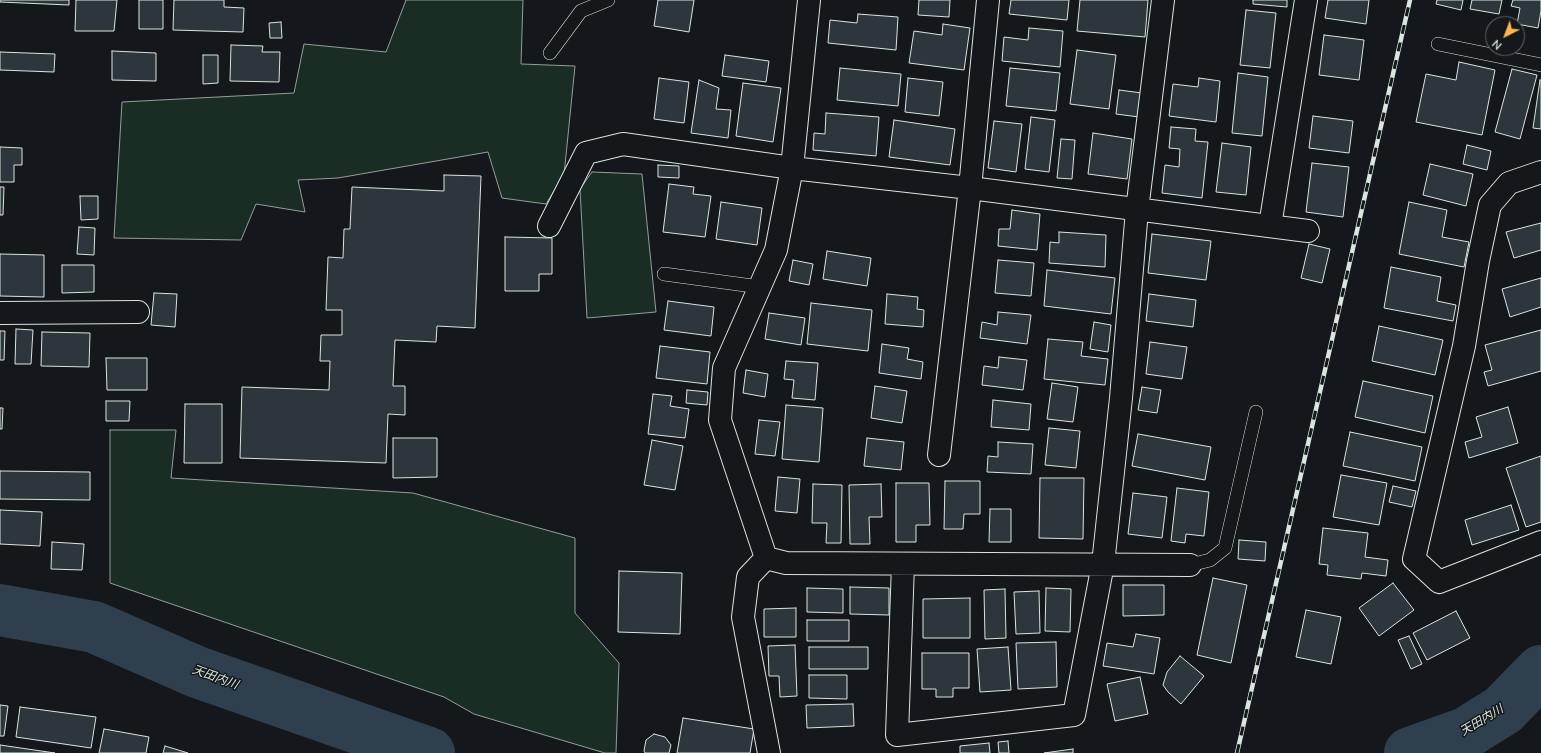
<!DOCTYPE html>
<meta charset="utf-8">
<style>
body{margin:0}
#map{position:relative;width:1541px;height:753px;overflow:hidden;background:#14181c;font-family:"Nunito Sans",sans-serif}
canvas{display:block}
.north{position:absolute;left:1485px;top:16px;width:40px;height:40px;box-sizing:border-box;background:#14181c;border:1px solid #626a69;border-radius:50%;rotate:222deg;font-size:11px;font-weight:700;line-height:16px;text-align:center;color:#d8e6dc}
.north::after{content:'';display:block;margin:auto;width:14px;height:18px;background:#ffb74d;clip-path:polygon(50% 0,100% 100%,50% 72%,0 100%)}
</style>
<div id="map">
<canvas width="1541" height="753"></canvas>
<div class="north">N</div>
</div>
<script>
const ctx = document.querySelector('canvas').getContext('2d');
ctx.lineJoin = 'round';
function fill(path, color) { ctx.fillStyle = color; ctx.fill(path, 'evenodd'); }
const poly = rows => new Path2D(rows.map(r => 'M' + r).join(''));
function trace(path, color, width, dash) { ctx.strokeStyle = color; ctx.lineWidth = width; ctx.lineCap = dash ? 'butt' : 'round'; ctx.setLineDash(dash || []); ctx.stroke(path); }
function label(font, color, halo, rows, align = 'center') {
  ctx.font = font + ' "Nunito Sans","Noto Sans JP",sans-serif'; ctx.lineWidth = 3; ctx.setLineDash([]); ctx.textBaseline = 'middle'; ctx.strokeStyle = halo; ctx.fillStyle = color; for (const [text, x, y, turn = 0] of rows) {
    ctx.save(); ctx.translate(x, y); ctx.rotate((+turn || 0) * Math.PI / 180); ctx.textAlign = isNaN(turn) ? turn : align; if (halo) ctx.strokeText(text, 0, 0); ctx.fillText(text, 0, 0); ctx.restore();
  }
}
const green = poly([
 [406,0,523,0,521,64,575,66,564,175,546,204,502,198,488,152,338,178,298,180,305,212,256,204,241,240,114,238,122,102,294,93,304,44,386,52,406,0],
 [592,172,642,174,656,312,587,318,580,189,592,172],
 [110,430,176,430,171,478,413,493,575,538,575,613,619,663,616,753,605,753,474,714,444,697,110,583,110,430]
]);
fill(green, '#1a2d24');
trace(green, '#939e99', 1);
trace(poly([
 [0,610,94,627,197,672,429,753],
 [1410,753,1466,733,1503,710,1541,671]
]), '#2f3f4d', 52);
const building = poly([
 [0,0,69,0,69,5,0,2,0,0],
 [76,0,117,0,114,31,75,31,76,0],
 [139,0,163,0,163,29,139,29,139,0],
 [174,0,224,0,224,7,244,8,243,32,173,30,174,0],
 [658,0,694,0,689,32,654,26,658,0],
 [919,0,950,0,949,17,918,15,919,0],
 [1011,0,1069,0,1067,20,1009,14,1011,0],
 [1080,0,1148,0,1145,37,1077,31,1080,0],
 [1253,0,1287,0,1287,7,1253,4,1253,0],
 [1328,0,1369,0,1366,24,1325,18,1328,0],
 [1437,0,1463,0,1461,10,1436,4,1437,0],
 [1472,0,1502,0,1499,14,1470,9,1472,0],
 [1513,0,1541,0,1541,11,1538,28,1517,24,1520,8,1511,6,1513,0],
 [1246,10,1276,13,1270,68,1240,65,1246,10],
 [858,14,898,17,896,50,828,43,830,20,857,23,858,14],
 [281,22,282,38,270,38,269,23,281,22],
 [943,24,970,28,964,70,909,63,914,31,942,35,943,24],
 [1029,28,1063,31,1060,67,1002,61,1004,37,1028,40,1029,28],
 [1324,35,1364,40,1359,80,1319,75,1324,35],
 [231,45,263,46,262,52,280,52,279,82,230,81,231,45],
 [1077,50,1116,55,1109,109,1070,104,1077,50],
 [112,51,156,53,156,81,112,80,112,51],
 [0,52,55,54,54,72,0,70,0,52],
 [203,55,218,55,218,83,203,84,203,55],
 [725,55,769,61,766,82,722,76,725,55],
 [1459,62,1495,70,1482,135,1416,122,1426,74,1456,80,1459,62],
 [840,68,901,74,898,106,837,100,840,68],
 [1010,68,1060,73,1056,111,1006,106,1010,68],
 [1512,69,1537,75,1520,139,1495,132,1512,69],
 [1238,73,1268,77,1262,136,1232,133,1238,73],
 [659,78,689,82,684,123,654,119,659,78],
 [908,78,943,82,939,116,905,112,908,78],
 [1199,78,1220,81,1216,122,1169,116,1173,84,1198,87,1199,78],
 [699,80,719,88,716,109,731,110,728,138,691,133,699,80],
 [1540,80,1541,80,1541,129,1533,128,1540,80],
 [743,83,781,88,773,142,736,136,743,83],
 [1119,90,1142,93,1139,117,1116,114,1119,90],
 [826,113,879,117,876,156,813,150,814,133,825,134,826,113],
 [1313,116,1353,121,1349,153,1309,148,1313,116],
 [1031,117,1055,120,1049,172,1025,169,1031,117],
 [894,120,955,129,950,165,889,157,894,120],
 [994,121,1022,124,1016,172,988,168,994,121],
 [1171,127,1196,129,1195,141,1208,142,1202,198,1162,193,1165,165,1179,167,1180,149,1169,148,1171,127],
 [1093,133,1132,139,1127,179,1088,174,1093,133],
 [1061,139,1075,140,1072,179,1057,178,1061,139],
 [1222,143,1251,147,1246,195,1216,192,1222,143],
 [1467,145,1491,151,1487,170,1463,164,1467,145],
 [0,147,22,148,22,165,14,165,14,182,0,182,0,147],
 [1312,163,1349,167,1343,217,1306,212,1312,163],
 [1430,164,1473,174,1466,206,1423,195,1430,164],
 [658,165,679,166,679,178,658,177,658,165],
 [444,175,481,176,475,328,437,326,436,342,395,340,393,386,405,386,405,415,388,414,386,463,240,458,242,387,329,390,330,361,320,361,321,335,342,335,342,310,326,310,328,257,343,258,344,229,350,229,352,187,444,191,444,175],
 [669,184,694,187,693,194,711,196,705,237,663,232,669,184],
 [0,187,4,187,3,215,0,215,0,187],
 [80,196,98,196,98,219,81,220,80,196],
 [721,202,762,208,757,245,716,239,721,202],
 [1409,202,1447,210,1442,237,1469,242,1464,267,1399,254,1409,202],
 [1012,210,1040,214,1037,250,998,246,999,229,1010,229,1012,210],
 [1541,223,1541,250,1514,258,1506,232,1541,223],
 [79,227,95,228,94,255,77,254,79,227],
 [1059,232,1106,235,1105,267,1049,263,1050,242,1059,243,1059,232],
 [1152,234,1211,241,1206,280,1148,273,1152,234],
 [505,237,552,238,552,274,539,274,539,291,505,291,505,237],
 [1309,244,1330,249,1322,283,1301,278,1309,244],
 [827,251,871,258,867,286,823,279,827,251],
 [0,254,44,255,44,297,0,296,0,254],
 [793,260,813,264,809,285,789,281,793,260],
 [998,260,1034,263,1031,296,995,293,998,260],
 [62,265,94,265,94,292,62,293,62,265],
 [1391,267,1441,277,1437,301,1456,305,1453,321,1384,308,1391,267],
 [1047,270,1115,278,1111,314,1044,306,1047,270],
 [1541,278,1541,307,1510,317,1502,289,1541,278],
 [154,293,177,294,175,327,151,325,154,293],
 [887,294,918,297,917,309,924,310,923,327,885,324,887,294],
 [1149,294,1196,300,1193,327,1146,321,1149,294],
 [668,301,714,307,711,336,664,330,668,301],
 [811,303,872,310,868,351,807,344,811,303],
 [998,312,1031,315,1027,344,980,338,982,322,997,325,998,312],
 [769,313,805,318,801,345,765,339,769,313],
 [1094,322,1111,325,1108,352,1090,349,1094,322],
 [1379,326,1443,340,1435,375,1372,361,1379,326],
 [16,329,33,330,31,364,15,364,16,329],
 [1541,330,1541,371,1488,386,1484,372,1492,370,1485,345,1541,330],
 [0,331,5,331,4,360,0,360,0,331],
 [42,332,90,333,89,367,41,366,42,332],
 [1048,339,1083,342,1081,356,1108,359,1105,385,1044,379,1048,339],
 [1150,342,1187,347,1182,379,1146,374,1150,342],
 [882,344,909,348,907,359,923,362,921,379,879,373,882,344],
 [660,346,710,352,707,384,656,378,660,346],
 [999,357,1027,360,1023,390,982,385,984,366,998,368,999,357],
 [106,358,147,358,147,390,107,390,106,358],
 [786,361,818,363,815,400,792,398,794,380,784,379,786,361],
 [746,370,768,374,765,397,743,393,746,370],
 [1363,381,1433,396,1425,433,1355,417,1363,381],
 [1052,383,1078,387,1073,422,1047,419,1052,383],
 [875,386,907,391,902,423,871,418,875,386],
 [1142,387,1161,390,1157,413,1138,410,1142,387],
 [687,390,708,392,707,405,686,403,687,390],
 [653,394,672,396,670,406,689,409,685,438,648,434,653,394],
 [993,400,1031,404,1029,430,991,427,993,400],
 [106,401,130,401,129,421,106,421,106,401],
 [185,404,222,404,222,463,184,463,185,404],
 [786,405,823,408,819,462,782,459,786,405],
 [1508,407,1518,443,1469,458,1465,442,1482,437,1476,417,1508,407],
 [0,408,3,408,2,429,0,429,0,408],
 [759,420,780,422,775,456,755,454,759,420],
 [1049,428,1080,431,1076,468,1045,465,1049,428],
 [1350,432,1422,447,1415,481,1343,466,1350,432],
 [1138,434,1211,447,1205,480,1132,466,1138,434],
 [393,438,437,438,437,477,393,478,393,438],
 [867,438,904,442,901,470,864,466,867,438],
 [652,440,683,446,675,490,644,485,652,440],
 [998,442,1033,444,1031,474,987,472,988,456,998,457,998,442],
 [1541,456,1541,522,1526,527,1506,468,1541,456],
 [0,471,90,472,90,500,0,499,0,471],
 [1341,475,1387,483,1379,525,1333,517,1341,475],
 [778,477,800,479,797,513,775,511,778,477],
 [1040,478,1084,478,1083,539,1039,538,1040,478],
 [945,481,980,481,980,514,964,514,963,529,944,529,945,481],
 [896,483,929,483,930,525,916,525,916,542,896,542,896,483],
 [813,484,842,485,841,543,826,543,827,523,812,523,813,484],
 [881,484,882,517,869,517,870,544,850,544,849,485,881,484],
 [1393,486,1416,491,1412,507,1389,502,1393,486],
 [1177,488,1209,492,1204,536,1186,534,1185,543,1171,541,1177,488],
 [1133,493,1167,497,1162,538,1128,534,1133,493],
 [1511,505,1519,530,1472,545,1465,520,1511,505],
 [990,509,1011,509,1011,542,989,542,990,509],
 [0,510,42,512,40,546,0,544,0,510],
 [1323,528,1368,533,1365,557,1388,560,1386,576,1362,573,1361,579,1327,575,1328,565,1319,564,1323,528],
 [1239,540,1266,542,1265,561,1238,559,1239,540],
 [52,542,84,544,82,570,51,569,52,542],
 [619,571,682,573,680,634,618,632,619,571],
 [1213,578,1247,585,1231,663,1197,655,1213,578],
 [1393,583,1414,610,1379,636,1359,608,1393,583],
 [1123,585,1164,585,1164,615,1123,616,1123,585],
 [850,587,889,588,889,615,850,614,850,587],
 [807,588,843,589,843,613,807,612,807,588],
 [1046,588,1071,589,1070,632,1045,631,1046,588],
 [1005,589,1006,638,985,639,984,590,1005,589],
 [1039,591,1040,633,1016,634,1014,592,1039,591],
 [970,598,970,638,923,638,923,599,970,598],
 [796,608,796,637,764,637,764,609,796,608],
 [1306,610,1341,617,1331,664,1296,657,1306,610],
 [1456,611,1470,638,1427,660,1413,633,1456,611],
 [807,620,849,620,849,641,807,641,807,620],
 [1136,634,1160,638,1154,674,1103,666,1107,643,1133,647,1136,634],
 [1409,636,1422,664,1411,669,1398,640,1409,636],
 [1056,642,1057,687,1018,689,1016,643,1056,642],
 [795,645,797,696,780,697,779,676,769,676,768,646,795,645],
 [809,647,868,647,868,669,809,669,809,647],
 [1008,647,1011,690,980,692,977,649,1008,647],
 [922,653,969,653,969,688,953,688,953,697,936,697,936,689,922,689,922,653],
 [1180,656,1204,676,1181,704,1168,692,1163,685,1167,672,1180,656],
 [809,675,847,675,847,699,809,698,809,675],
 [1140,677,1148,714,1115,721,1107,684,1140,677],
 [853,704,854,726,807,728,806,705,853,704],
 [0,705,8,706,4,736,0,736,0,705],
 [20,707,96,717,91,748,16,737,20,707],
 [683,718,754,729,750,753,677,753,683,718],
 [104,729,149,737,146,753,99,753,104,729],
 [654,734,665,737,671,745,669,753,645,753,644,751,646,740,654,734],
 [1008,741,1009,753,999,753,998,742,1008,741],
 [989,743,990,753,960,753,960,746,989,743],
 [0,745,55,753,0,753,0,745],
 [165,746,188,753,163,753,165,746],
 [1073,749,1073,753,1044,753,1073,749]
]);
fill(building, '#2c363c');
trace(building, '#d8e6dc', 1);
const lane = poly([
 [1438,44,1541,65],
 [550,53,581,11,608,0],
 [664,274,760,287],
 [1190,565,1210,560,1225,548,1256,412]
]);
const street = poly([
 [809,0,792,168,776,250,724,368,720,420,766,558,786,563,1190,565],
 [1541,172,1509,183,1490,205,1478,261,1464,346,1414,559,1439,582,1541,542],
 [549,226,586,153,623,144,792,168,970,188,1308,231],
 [1270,226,1306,0],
 [0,313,138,312],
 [939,455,970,188,988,0],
 [766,558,748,577,743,617,769,753],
 [903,564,897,735,1074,715,1103,564,1121,398,1137,210,1163,0]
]);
trace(lane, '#d8e6dc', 14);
trace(street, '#d8e6dc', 24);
trace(lane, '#14181c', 13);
trace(street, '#14181c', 22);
const rail = poly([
 [1237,753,1410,0]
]);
trace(rail, '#d8e6dc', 4.5);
trace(rail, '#14181c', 3, [9]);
label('italic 12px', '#d8e6dc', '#14181c', [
 ["天田内川",215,678,20],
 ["天田内川",1482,721,-31]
]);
</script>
